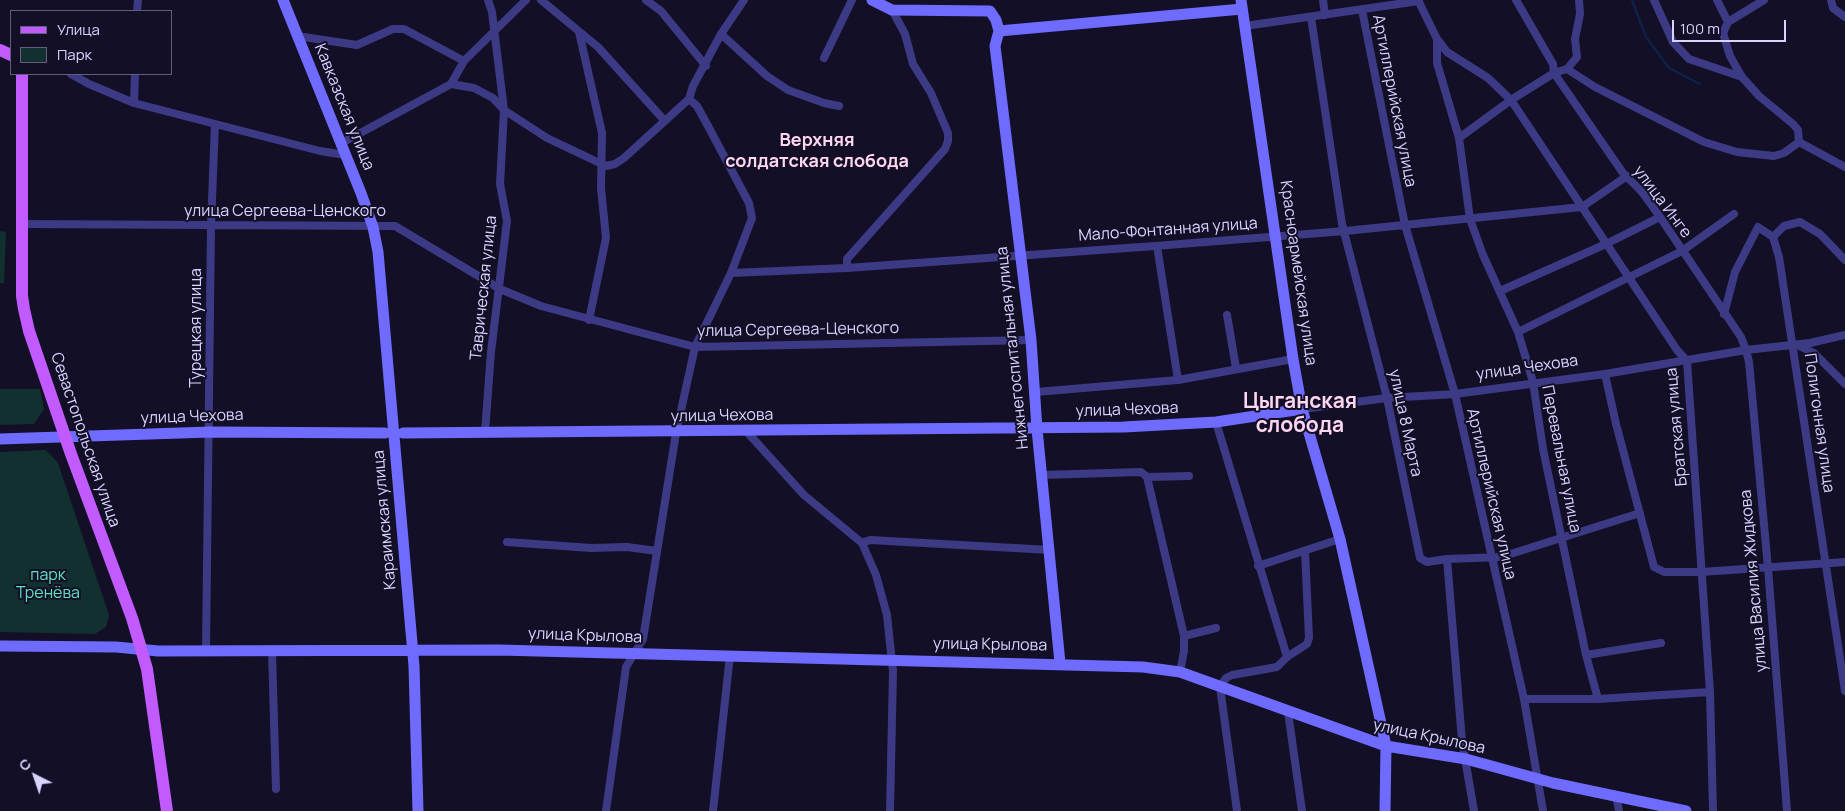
<!DOCTYPE html>
<meta charset="utf-8">
<style>
body{margin:0}
#map{position:relative;width:1845px;height:811px;overflow:hidden;background:#130f26;font-family:Manrope,sans-serif}
canvas{display:block}
.legend{position:absolute;left:10px;top:10px;width:162px;height:65px;box-sizing:border-box;background:#130f26;border:1px solid #625e7d;margin:0;padding:6px 9px;list-style:none;font-size:15px;color:#d9d4ff}
.legend li{display:flex;align-items:center;gap:10px;height:25px}
.legend b{width:25px;border:1px solid #625e7d}
.north{position:absolute;left:10px;top:751px;width:50px;height:50px;-webkit-text-stroke:4px #130f26;paint-order:stroke;rotate:319deg;font-size:14px;font-weight:700;line-height:20px;text-align:center;color:#d9d4ff}
.north::after{content:'';display:block;margin:auto;width:18px;height:22px;background:#d9d4ff;clip-path:polygon(50% 0,100% 100%,50% 72%,0 100%)}
.scale{position:absolute;left:1672px;top:20px;width:114px;height:22px;box-sizing:border-box;border:2px solid #d9d4ff;border-top:0;padding-left:6px;font-size:15px;line-height:18px;white-space:nowrap;color:#d9d4ff;-webkit-text-stroke:4px #130f26;paint-order:stroke}
</style>
<div id="map">
<canvas width="1845" height="811"></canvas>
<ul class="legend">
<li><b style="height:6px;background:#c25bff"></b>Улица</li>
<li><b style="height:14px;background:#12302f"></b>Парк</li>
</ul>
<div class="north">С</div>
<div class="scale">100 m</div>
</div>
<script>
const ctx = document.querySelector('canvas').getContext('2d');
ctx.lineJoin = 'round';
function fill(path, color) { ctx.fillStyle = color; ctx.fill(path, 'evenodd'); }
const poly = rows => new Path2D(rows.map(r => 'M' + r).join(''));
function trace(path, color, width, dash) { ctx.strokeStyle = color; ctx.lineWidth = width; ctx.lineCap = dash ? 'butt' : 'round'; ctx.setLineDash(dash || []); ctx.stroke(path); }
function label(font, color, halo, rows, align = 'center') {
  ctx.font = font + ' Manrope,sans-serif'; ctx.lineWidth = 4; ctx.setLineDash([]); ctx.textBaseline = 'middle'; ctx.strokeStyle = halo; ctx.fillStyle = color; for (const [text, x, y, turn = 0] of rows) {
    ctx.save(); ctx.translate(x, y); ctx.rotate((+turn || 0) * Math.PI / 180); ctx.textAlign = isNaN(turn) ? turn : align; if (halo) ctx.strokeText(text, 0, 0); ctx.fillText(text, 0, 0); ctx.restore();
  }
}
fill(poly([
 [0,231,6,232,4,283,0,283],
 [0,389,40,389,44,409,34,424,0,425],
 [46,450,58,463,109,615,106,627,95,634,0,632,0,452]
]), '#12302f');
trace(poly([
 [1632,0,1646,37,1669,68,1700,84]
]), '#0c2248', 2.5);
trace(poly([
 [541,0,598,47,664,120],
 [646,0,661,11,706,66],
 [1323,0,1325,15],
 [1418,0,1437,39,1437,63,1459,138,1470,219,1483,255,1518,332,1533,382,1543,449,1586,655,1598,699],
 [1516,0,1553,64,1554,73,1623,173,1642,192,1660,217,1741,337,1746,350,1749,362,1768,568,1787,811],
 [1654,0,1673,42,1689,59,1742,77,1759,96,1793,124,1798,130,1799,142,1845,167],
 [1717,0,1728,22],
 [1831,0,1833,8,1845,17],
 [1362,10,1405,225,1455,394,1524,699,1543,811],
 [137,11,138,0],
 [1311,17,1342,224,1387,398,1420,558,1427,562,1447,559,1501,557,1640,513],
 [1245,26,1419,1],
 [579,32,602,133,601,188,606,238,589,320],
 [721,34,767,76,788,90,824,103,839,106],
 [297,36,357,45,393,29,404,29,464,61],
 [1437,39,1447,52,1488,78,1511,100,1677,350,1687,361,1710,692,1713,811],
 [824,58,852,0],
 [1567,69,1577,57,1575,39,1580,14,1579,0],
 [71,74,89,84,134,103,320,151,345,155],
 [1742,77,1730,56,1723,33,1728,22,1764,0],
 [451,84,474,88,493,98,504,110,547,138,606,166,615,164,624,158,689,99],
 [689,99,693,86,721,34,744,0],
 [134,103,135,74],
 [1459,138,1511,100,1554,73,1567,69,1595,87,1704,142,1737,152,1774,156,1784,153,1799,142],
 [340,144,451,84,464,61,526,0],
 [22,224,395,226,500,289,541,306,695,347,1031,340],
 [1773,237,1784,226,1800,222,1820,234,1845,260],
 [1157,246,1178,380],
 [847,268,847,259,945,149,948,141,948,133,931,93,913,64,905,34,892,10],
 [731,273,847,268,1155,246,1345,231,1582,207,1627,176],
 [1500,291,1606,244,1660,217],
 [1724,314,1735,272,1758,227,1773,237,1779,257,1845,691],
 [1227,315,1236,368],
 [1518,332,1682,251,1734,214],
 [1795,344,1814,353,1845,384],
 [1605,374,1616,424,1654,567,1664,572,1701,572,1845,562],
 [1036,392,1178,380,1293,359],
 [1302,409,1387,398,1455,394,1605,374,1746,350,1810,343,1845,335],
 [1216,422,1287,657],
 [485,432,491,352,507,221,500,184,504,110,492,12,488,0],
 [747,432,804,495,862,543,876,575,887,615,893,671,890,811],
 [1042,475,1141,472,1147,477,1189,476],
 [1147,477,1184,636,1184,651,1180,672],
 [507,542,591,548,627,547,657,551],
 [862,543,870,540,1050,550],
 [1447,559,1462,741,1474,811],
 [1258,566,1340,539],
 [1184,636,1216,628],
 [206,651,211,225,215,124],
 [272,652,276,789],
 [1586,655,1661,643],
 [1524,699,1598,699,1710,692],
 [1288,712,1302,811],
 [1616,795,1619,811],
 [606,811,626,667,643,639,676,433,695,347,731,273,752,218,749,203,708,126,697,106,689,99],
 [713,811,730,655],
 [1237,811,1220,687,1226,678,1232,675,1277,667,1287,657,1307,644,1309,638,1305,551]
]), '#3d3a85', 8);
trace(poly([
 [283,0,361,193,373,227,378,252,414,666,418,811],
 [872,0,892,10,990,11,996,20,999,31],
 [1241,0,1293,359,1302,409,1340,539,1386,746,1385,811],
 [999,31,995,46,1031,340,1037,429,1060,663],
 [999,31,1242,9],
 [403,433,1124,427,1216,422,1302,409],
 [0,439,210,432,385,433],
 [0,646,116,647,158,651,499,650,1143,667,1180,672,1386,746,1466,759,1553,783,1686,811]
]), '#6f6bff', 11);
trace(poly([
 [0,50,11,55],
 [22,74,22,296,24,309,29,331,71,454,132,618,147,669,167,811]
]), '#c25bff', 12);
label('16px', '#d9d4ff', '#130f26', [
 ["Артиллерийская улица",1394,101,79],
 ["Кавказская улица",344,107,68],
 ["улица Инге",1662,202,53],
 ["улица Сергеева-Ценского",285,212],
 ["Мало-Фонтанная улица",1168,230,-4],
 ["Красноармейская улица",1298,273,82],
 ["Таврическая улица",484,288,-84],
 ["Турецкая улица",197,328,-90],
 ["улица Сергеева-Ценского",798,330,-1],
 ["Нижнегоспитальная улица",1013,348,-96],
 ["улица Чехова",1527,368,-8],
 ["улица Чехова",1127,410,-2],
 ["улица Чехова",722,416,-1],
 ["улица Чехова",192,417,-2],
 ["улица 8 Марта",1405,423,78],
 ["Полигонная улица",1819,423,82],
 ["Братская улица",1677,427,-95],
 ["Севастопольская улица",85,440,71],
 ["Перевальная улица",1561,459,79],
 ["Артиллерийская улица",1491,494,77],
 ["Караимская улица",385,520,-95],
 ["улица Василия Жидкова",1754,581,-95],
 ["улица Крылова",585,636,2],
 ["улица Крылова",990,645,1],
 ["улица Крылова",1429,737,12]
]);
label('16px', '#5fe0c0', '#130f26', [
 ["парк",48,576],
 ["Тренёва",48,594]
]);
label('bold 18px', '#ffd6f0', '#130f26', [
 ["Верхняя",817,141],
 ["солдатская слобода",817,162]
]);
label('bold 21px', '#ffd6f0', '#130f26', [
 ["Цыганская",1300,402],
 ["слобода",1300,426]
]);
</script>
